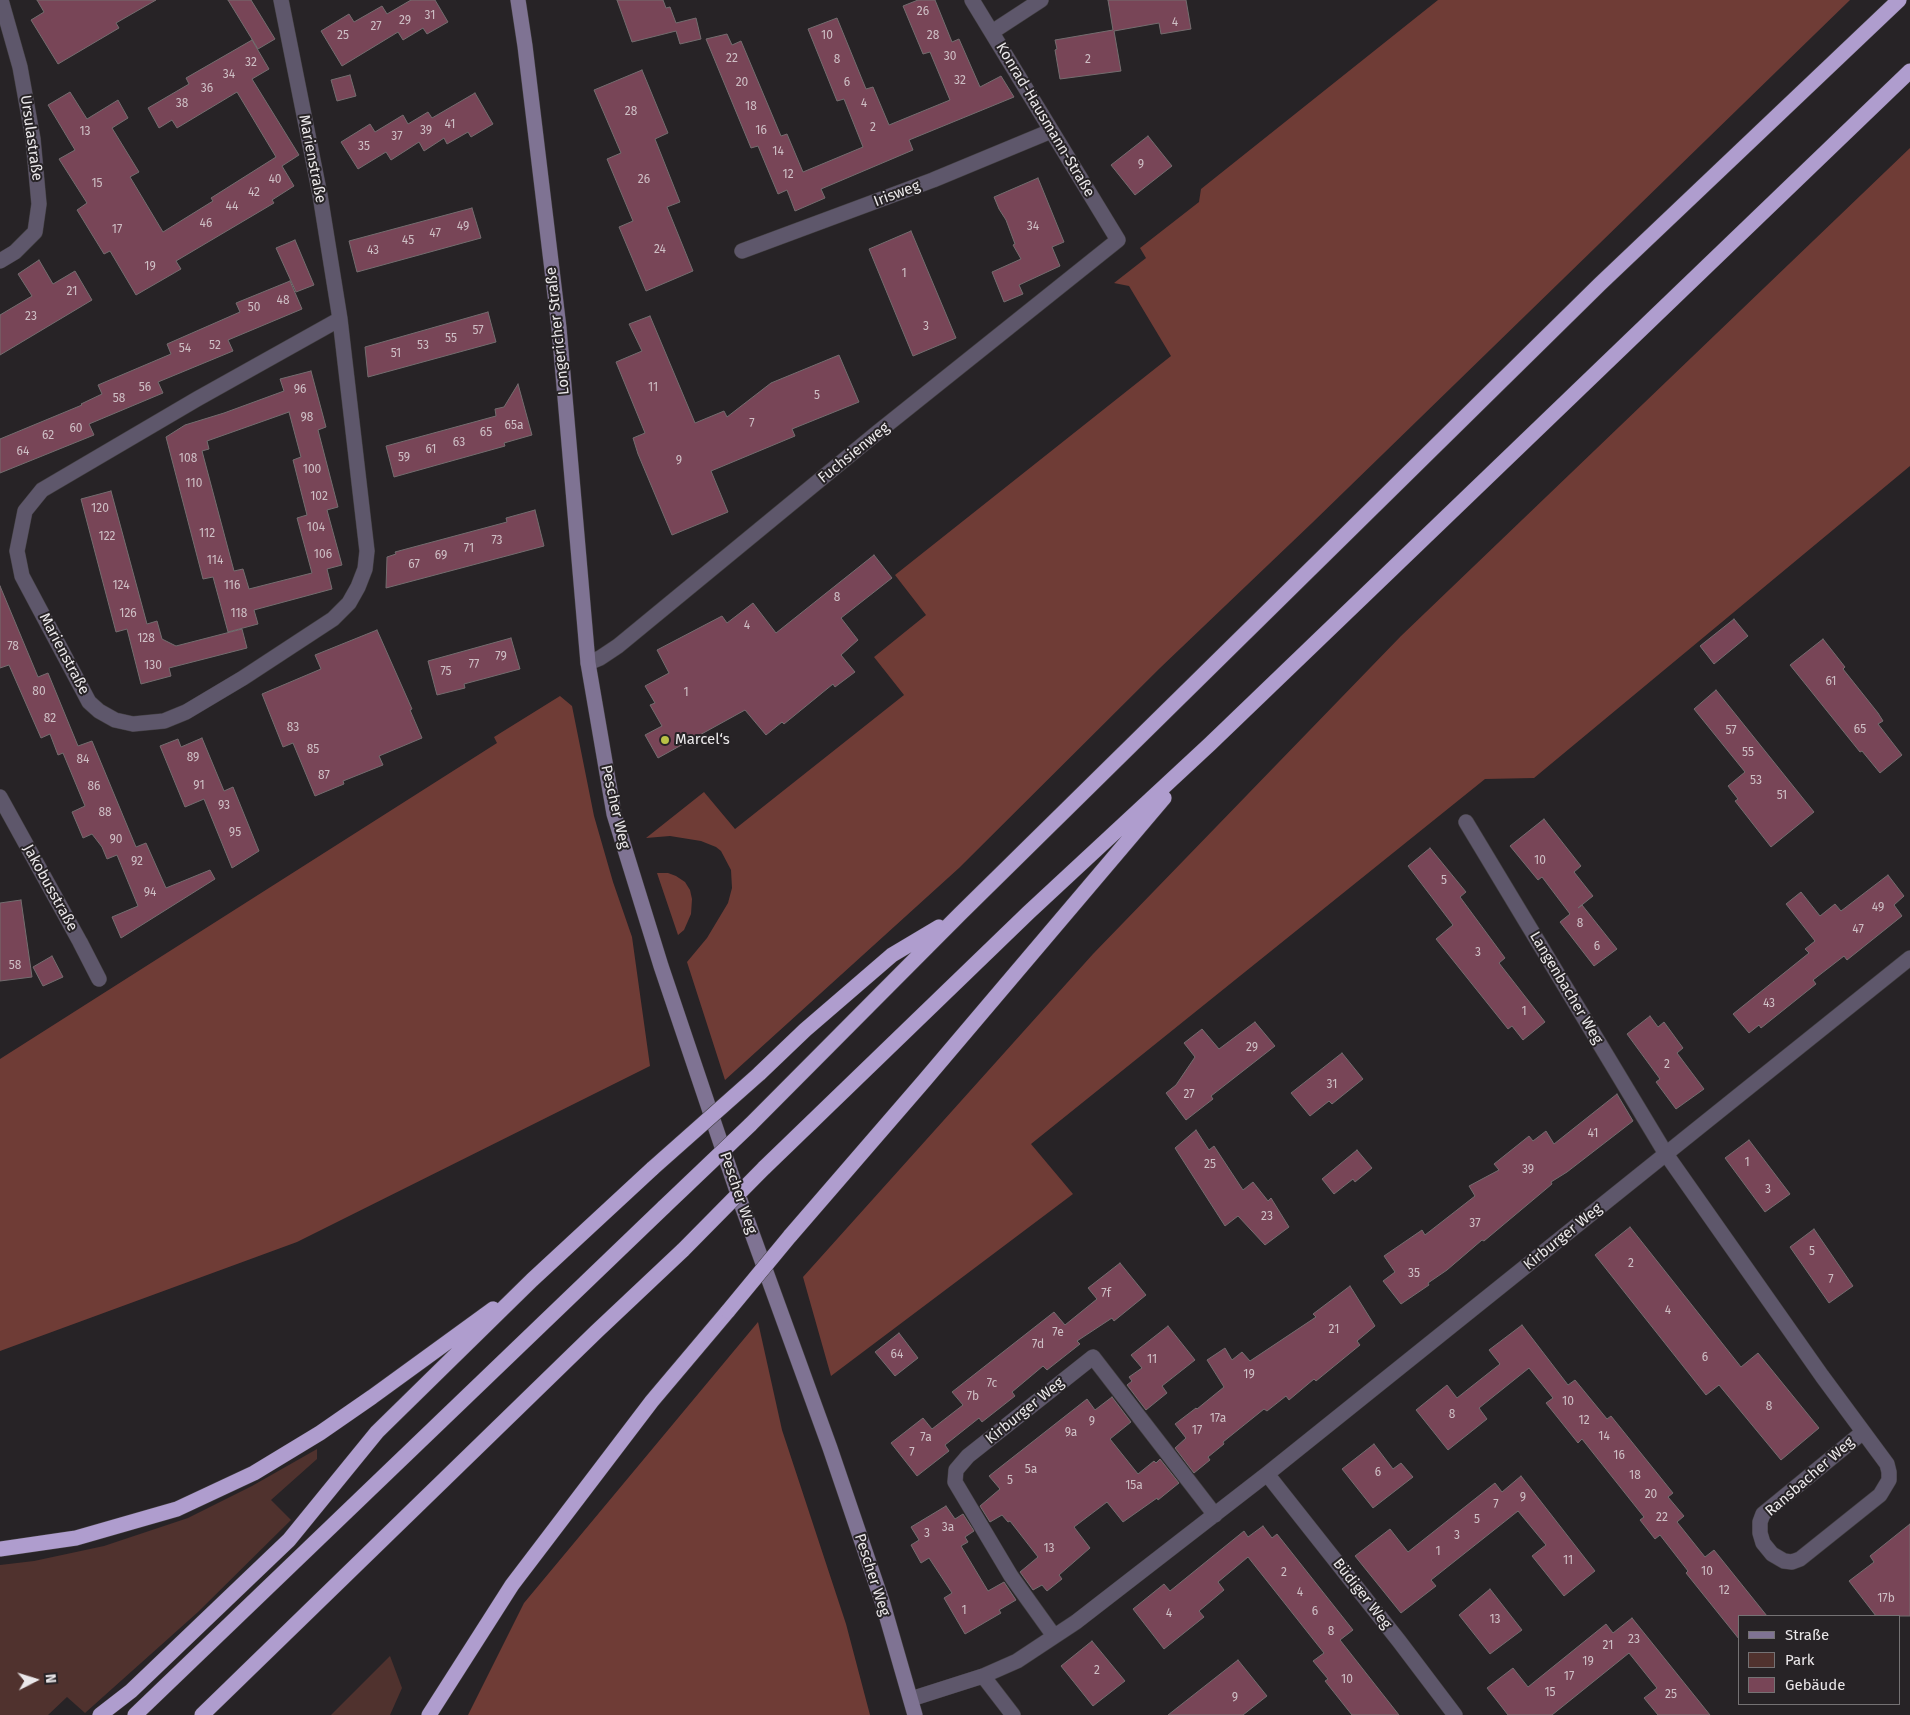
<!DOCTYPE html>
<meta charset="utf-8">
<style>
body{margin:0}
#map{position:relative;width:1910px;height:1715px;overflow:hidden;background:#272326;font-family:"Fira Sans",sans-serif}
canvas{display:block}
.legend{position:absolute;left:1738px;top:1615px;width:162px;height:90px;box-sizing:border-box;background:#272326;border:1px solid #757274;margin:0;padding:6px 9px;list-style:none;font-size:15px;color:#ebe8ea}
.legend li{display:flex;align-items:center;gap:10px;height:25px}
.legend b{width:25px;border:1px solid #757274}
.north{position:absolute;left:10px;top:1655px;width:50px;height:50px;-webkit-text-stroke:4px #272326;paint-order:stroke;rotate:85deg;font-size:14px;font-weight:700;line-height:20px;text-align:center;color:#ebe8ea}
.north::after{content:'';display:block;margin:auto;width:18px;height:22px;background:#ebe8ea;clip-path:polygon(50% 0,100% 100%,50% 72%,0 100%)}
</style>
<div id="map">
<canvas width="1910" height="1715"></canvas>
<ul class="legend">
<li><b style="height:6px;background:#7f7393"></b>Straße</li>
<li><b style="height:14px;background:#50322e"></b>Park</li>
<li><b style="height:14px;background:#784557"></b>Gebäude</li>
</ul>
<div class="north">N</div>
</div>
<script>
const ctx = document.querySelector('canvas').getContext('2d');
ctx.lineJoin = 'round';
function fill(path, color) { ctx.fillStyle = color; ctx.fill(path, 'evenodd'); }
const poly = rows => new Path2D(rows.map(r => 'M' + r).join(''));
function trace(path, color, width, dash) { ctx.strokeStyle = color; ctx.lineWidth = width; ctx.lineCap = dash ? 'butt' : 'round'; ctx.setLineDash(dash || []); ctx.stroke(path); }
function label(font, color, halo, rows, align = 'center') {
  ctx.font = font + ' "Fira Sans",sans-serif'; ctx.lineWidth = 4; ctx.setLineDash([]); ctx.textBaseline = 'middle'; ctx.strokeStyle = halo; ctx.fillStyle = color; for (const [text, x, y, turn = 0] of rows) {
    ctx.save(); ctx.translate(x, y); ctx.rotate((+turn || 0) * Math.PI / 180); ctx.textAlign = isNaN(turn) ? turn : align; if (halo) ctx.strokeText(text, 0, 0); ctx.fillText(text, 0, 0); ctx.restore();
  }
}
fill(poly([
 [317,1449,317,1459,271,1500,291,1520,198,1612,85,1713,67,1697,48,1715,0,1715,0,1565,34,1561,104,1546,188,1518,252,1486],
 [390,1656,402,1688,390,1715,331,1715]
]), '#50322e');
fill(poly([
 [1438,0,1850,0,1312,523,1160,668,959,868,725,1080,687,962,707,938,728,903,732,888,731,870,721,851,716,847,701,841,670,836,646,838,704,792,735,829,904,695,874,657,926,615,895,575,1171,356,1129,286,1114,283,1146,258,1140,248,1199,202,1201,189],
 [1910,148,1910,466,1534,778,1485,779,1031,1144,1073,1194,831,1376,803,1277,1093,954,1401,636],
 [560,696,572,706,594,816,613,882,632,937,650,1066,297,1242,0,1351,0,1059,497,743,494,737],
 [657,873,668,873,676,876,685,882,690,890,692,899,691,914,684,930,678,935],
 [758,1322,782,1430,846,1624,870,1715,468,1715,524,1603]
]), '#6f3c36');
const building = poly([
 [37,0,156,0,116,23,119,28,58,64,31,20,44,12,37,0],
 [228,0,251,0,275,39,258,49,228,0],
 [411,0,435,0,448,22,427,34,423,28,403,40,398,32,342,66,321,31,349,14,354,22,382,6,387,14,411,0],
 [617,0,663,0,666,8,670,7,676,23,696,18,701,39,680,44,676,31,632,42,617,0],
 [918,0,935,0,952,42,959,39,980,87,1001,76,1014,97,909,140,913,150,821,189,825,198,795,211,787,190,778,194,758,146,751,148,706,39,727,34,732,45,741,41,781,136,787,134,803,172,863,147,844,99,837,101,808,29,837,18,866,89,873,87,889,125,950,100,930,52,923,54,903,6,918,0],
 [1108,0,1186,0,1191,29,1161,34,1159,23,1114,31,1121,71,1060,79,1055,50,1057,49,1055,40,1113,30,1108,0],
 [252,40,269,69,252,79,299,155,282,166,294,186,272,200,274,203,176,261,181,269,136,295,110,251,104,254,77,210,87,203,59,159,75,150,48,105,70,92,87,119,118,100,128,118,112,128,139,172,130,177,163,232,213,201,211,198,276,157,237,92,177,128,172,120,159,128,148,108,189,84,186,78,252,40],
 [642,70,668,133,655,139,680,202,667,207,693,271,646,291,619,227,633,221,607,159,621,153,594,90,642,70],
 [350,75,356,96,337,101,331,80,350,75],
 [475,93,493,124,471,137,468,132,447,144,444,138,424,151,419,142,391,160,386,152,358,169,341,142,370,124,375,132,403,115,408,124,428,112,432,118,475,93],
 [1148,136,1172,166,1135,195,1111,165,1148,136],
 [1038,178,1064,242,1052,247,1060,266,1019,285,1023,294,1004,302,992,272,1021,259,1013,245,1015,244,1006,220,999,209,994,197,1038,178],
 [472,208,481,238,357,272,349,241,472,208],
 [911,231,956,338,913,356,869,249,911,231],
 [295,240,314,285,296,292,276,248,295,240],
 [39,260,53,284,75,271,92,300,0,355,0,315,32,296,18,274,39,260],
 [290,281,302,309,228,340,233,351,158,382,163,393,89,424,94,435,0,473,0,439,82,405,81,404,102,394,98,385,171,354,167,344,240,312,236,303,290,281],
 [488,312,496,342,368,377,365,347,488,312],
 [650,316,695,423,724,411,727,417,771,383,839,355,859,402,792,429,795,436,711,471,728,512,672,535,638,454,633,438,645,433,616,362,642,351,629,324,650,316],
 [311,371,326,427,318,430,338,507,327,510,342,565,327,569,332,589,254,610,258,624,228,632,213,577,203,579,166,437,185,425,224,413,284,391,280,379,311,371],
 [289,412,301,457,293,460,307,515,297,518,312,573,249,589,243,569,234,571,202,451,209,449,207,441,289,412],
 [518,384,532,435,504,443,505,446,394,477,386,446,496,416,495,409,504,407,518,384],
 [111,491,147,624,157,621,162,639,176,646,242,629,247,648,169,668,171,676,141,684,127,629,116,632,81,499,111,491],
 [535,510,544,546,386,588,387,557,396,554,395,552,507,522,506,518,535,510],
 [874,555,892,578,841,618,858,640,841,655,855,672,835,687,833,684,784,724,782,722,766,735,745,710,658,758,645,735,662,726,650,705,655,703,645,686,669,673,657,650,722,616,727,623,753,603,776,633,874,555],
 [0,586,38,677,48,673,78,746,92,741,136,847,146,843,166,888,210,870,215,879,121,938,112,917,138,906,117,855,107,859,102,847,92,834,83,838,72,812,85,806,63,753,58,755,50,734,41,738,9,665,0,668,0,586],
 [1734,619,1748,636,1714,664,1700,646,1734,619],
 [377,630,412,709,410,710,422,738,379,756,383,765,343,781,344,784,315,796,293,743,283,747,262,694,321,669,315,655,377,630],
 [511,638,520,669,464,684,465,688,437,695,428,661,511,638],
 [1823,639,1845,667,1843,669,1878,713,1883,721,1878,724,1902,755,1880,773,1862,751,1860,752,1790,665,1823,639],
 [1716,690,1814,812,1771,847,1735,801,1738,799,1728,786,1745,772,1694,709,1716,690],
 [202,738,224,791,233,787,259,851,232,868,204,799,185,807,160,746,178,739,181,747,202,738],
 [1544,819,1581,866,1574,872,1593,896,1578,908,1582,905,1617,949,1594,966,1560,922,1570,914,1542,877,1538,880,1510,846,1544,819],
 [1430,848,1466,892,1460,897,1505,958,1499,963,1545,1022,1523,1040,1512,1026,1508,1029,1436,939,1453,925,1408,866,1430,848],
 [1888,875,1904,896,1894,905,1902,916,1847,960,1844,956,1813,980,1816,984,1761,1028,1759,1025,1749,1033,1733,1014,1809,953,1805,949,1815,941,1786,904,1801,892,1820,916,1835,904,1841,911,1888,875],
 [21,900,32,977,0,981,0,903,21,900],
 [52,956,63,977,43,986,33,967,52,956],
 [1650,1016,1658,1027,1664,1022,1683,1048,1677,1053,1704,1089,1676,1109,1656,1082,1660,1079,1627,1034,1650,1016],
 [1255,1022,1275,1046,1211,1096,1213,1099,1186,1120,1166,1093,1176,1085,1195,1057,1184,1043,1202,1029,1219,1049,1255,1022],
 [1342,1053,1363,1079,1332,1104,1329,1101,1310,1116,1291,1093,1342,1053],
 [1617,1094,1633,1121,1567,1172,1551,1182,1552,1184,1484,1241,1482,1240,1447,1270,1428,1283,1429,1285,1401,1304,1383,1281,1395,1272,1384,1256,1422,1230,1425,1235,1475,1196,1469,1186,1499,1170,1494,1164,1529,1136,1533,1141,1546,1131,1554,1144,1617,1094],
 [1196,1130,1209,1150,1214,1146,1243,1190,1253,1182,1268,1201,1271,1198,1289,1227,1265,1245,1238,1216,1225,1226,1175,1148,1196,1130],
 [1749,1140,1790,1194,1765,1212,1725,1158,1749,1140],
 [1357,1150,1372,1168,1355,1182,1353,1179,1334,1194,1322,1179,1357,1150],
 [1630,1227,1741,1367,1758,1353,1819,1428,1781,1460,1719,1385,1706,1395,1595,1255,1630,1227],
 [1814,1229,1853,1286,1829,1303,1790,1247,1814,1229],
 [1120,1263,1146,1295,1114,1321,1112,1318,1077,1341,1080,1344,1047,1370,1043,1366,1012,1392,1015,1396,982,1422,979,1418,945,1445,949,1451,917,1476,891,1443,923,1418,932,1429,963,1405,952,1392,1054,1312,1065,1325,1097,1299,1088,1288,1120,1263],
 [1350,1286,1375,1326,1357,1341,1360,1345,1316,1381,1314,1379,1289,1400,1286,1396,1267,1411,1264,1409,1223,1442,1224,1444,1208,1457,1210,1460,1194,1473,1175,1448,1186,1438,1175,1424,1196,1408,1197,1409,1224,1387,1207,1360,1225,1348,1232,1360,1242,1352,1250,1361,1316,1317,1313,1314,1350,1286],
 [1522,1325,1568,1385,1575,1380,1607,1419,1611,1416,1673,1493,1668,1497,1684,1516,1677,1522,1705,1557,1714,1550,1767,1616,1739,1616,1739,1639,1686,1573,1688,1571,1660,1535,1655,1539,1640,1520,1644,1517,1582,1439,1578,1443,1546,1403,1553,1398,1529,1368,1479,1408,1487,1419,1448,1450,1416,1410,1447,1385,1457,1398,1500,1364,1489,1350,1522,1325],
 [1168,1326,1195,1360,1162,1386,1167,1393,1146,1410,1127,1385,1132,1381,1129,1377,1142,1368,1131,1355,1168,1326],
 [899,1333,918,1358,895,1376,875,1352,899,1333],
 [1112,1397,1131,1422,1110,1439,1138,1474,1154,1461,1156,1463,1160,1459,1179,1483,1158,1500,1157,1498,1123,1522,1107,1502,1074,1527,1090,1548,1059,1575,1062,1579,1047,1591,1042,1585,1033,1590,1020,1572,1038,1557,1010,1521,1008,1522,1002,1515,990,1522,980,1506,1000,1489,989,1476,1087,1399,1095,1410,1112,1397],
 [1374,1444,1393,1469,1401,1463,1413,1477,1373,1508,1342,1469,1374,1444],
 [1521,1476,1595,1571,1564,1596,1532,1556,1546,1545,1518,1511,1431,1580,1436,1586,1401,1613,1355,1556,1390,1529,1408,1552,1495,1483,1502,1492,1521,1476],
 [946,1506,955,1519,963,1514,974,1531,965,1537,968,1542,961,1546,988,1591,1004,1582,1016,1600,999,1610,1001,1613,965,1634,944,1598,952,1593,929,1558,921,1563,911,1545,919,1540,911,1527,946,1506],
 [1910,1524,1910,1616,1876,1616,1849,1581,1874,1562,1870,1556,1910,1524],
 [1263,1526,1272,1538,1277,1534,1353,1630,1340,1640,1399,1715,1352,1715,1325,1681,1328,1679,1313,1661,1324,1653,1248,1557,1218,1582,1224,1590,1199,1611,1204,1617,1164,1649,1133,1609,1164,1584,1170,1591,1244,1531,1248,1537,1263,1526],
 [1490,1589,1522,1630,1490,1654,1459,1615,1490,1589],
 [1632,1618,1710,1715,1658,1715,1644,1698,1657,1688,1629,1653,1552,1715,1508,1715,1487,1688,1513,1668,1528,1687,1606,1624,1613,1633,1632,1618],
 [1092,1641,1125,1681,1093,1706,1061,1666,1092,1641],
 [1238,1660,1267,1696,1243,1715,1168,1715,1238,1660]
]);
fill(building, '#784557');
trace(building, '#746d6f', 1);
const street = poly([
 [281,0,320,195,340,319,367,551,365,569,358,587,349,603,333,619,243,678,186,712,164,721,133,724,115,720,99,711,89,702,22,576,17,551,25,511,42,490,197,399,340,319],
 [992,32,1041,0],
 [742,251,933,180,1051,131],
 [0,261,15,252,35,232,39,204,33,139,20,67,1,0],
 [588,663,600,658,618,646,878,432,1118,240,972,0],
 [0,797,80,942,99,979],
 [1466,822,1666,1154,1822,1376,1887,1464,1889,1472,1889,1480,1880,1495,1800,1559,1792,1562,1784,1561,1772,1554,1763,1543,1760,1533,1760,1522,1763,1514,1863,1432],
 [1267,1474,1399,1641,1455,1715],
 [1054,1636,1011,1576,955,1482,956,1470,968,1456,1093,1357,1215,1515],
 [983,1676,1013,1715],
 [911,1699,983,1676,1017,1661,1076,1622,1267,1474,1910,958]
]);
const secondary = poly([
 [518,0,525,46,559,328,588,663,614,814,661,966,741,1203,830,1448,883,1604,915,1715]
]);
const highway = poly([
 [759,1074,805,1030,892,955,939,927],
 [750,1125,960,914,1600,284,1899,0],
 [764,1168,1028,913,1210,744,1910,71],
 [790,1236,924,1081,1164,798],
 [0,1549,76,1538,177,1509,254,1473,320,1433,372,1397,493,1309],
 [100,1715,131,1691,289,1540,377,1432,532,1280,653,1168],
 [135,1715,664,1207],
 [202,1715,596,1332,683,1250],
 [429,1715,512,1585,652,1401,728,1311]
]);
trace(street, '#423f41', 16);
trace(secondary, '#423f41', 16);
trace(highway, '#423f41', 16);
trace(street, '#5e576b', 15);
trace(secondary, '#7f7393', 15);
trace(highway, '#af9dce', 15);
const highwayBridge = poly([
 [653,1168,759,1074],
 [664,1207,750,1125],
 [683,1250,764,1168],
 [728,1311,790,1236]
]);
trace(highwayBridge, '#423f41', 16, []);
trace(highwayBridge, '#af9dce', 15);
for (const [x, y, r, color] of [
 [665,740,5,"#b9c146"]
]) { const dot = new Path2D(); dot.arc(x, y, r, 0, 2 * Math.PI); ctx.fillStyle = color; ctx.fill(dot); trace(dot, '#272326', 2); }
label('12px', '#cebfc5', null, [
 ["26",923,12],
 ["31",430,16],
 ["29",405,21],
 ["4",1175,23],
 ["27",376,27],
 ["25",343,36],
 ["10",827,36],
 ["28",933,36],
 ["30",950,57],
 ["22",732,59],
 ["8",837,60],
 ["2",1088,60],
 ["32",251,63],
 ["34",229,75],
 ["32",960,81],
 ["20",742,83],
 ["6",847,83],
 ["36",207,89],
 ["38",182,104],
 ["4",864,104],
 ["18",751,107],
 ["28",631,112],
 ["41",450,125],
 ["2",873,128],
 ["39",426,131],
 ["16",761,131],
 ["13",85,132],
 ["37",397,137],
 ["35",364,147],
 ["14",778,152],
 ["9",1141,165],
 ["12",788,175],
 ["40",275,180],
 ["26",644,180],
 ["15",97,184],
 ["42",254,193],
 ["44",232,207],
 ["46",206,224],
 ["49",463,227],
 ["34",1033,227],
 ["17",117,230],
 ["47",435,234],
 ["45",408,241],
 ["24",660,250],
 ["43",373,251],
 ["19",150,267],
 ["1",904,274],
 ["21",72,292],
 ["48",283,301],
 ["50",254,308],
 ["23",31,317],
 ["3",926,327],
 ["57",478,331],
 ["55",451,339],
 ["52",215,346],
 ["53",423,346],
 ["54",185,349],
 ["51",396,354],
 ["56",145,388],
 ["11",653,388],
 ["96",300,390],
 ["5",817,396],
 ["58",119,399],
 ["98",307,418],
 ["7",752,424],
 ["65a",514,426],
 ["60",76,429],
 ["65",486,433],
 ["62",48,436],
 ["63",459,443],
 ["61",431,450],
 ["64",23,452],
 ["59",404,458],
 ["108",188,459],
 ["9",679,461],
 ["100",312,470],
 ["110",194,484],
 ["102",319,497],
 ["120",100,509],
 ["104",316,528],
 ["112",207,534],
 ["122",107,537],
 ["73",497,541],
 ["71",469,549],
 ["106",323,555],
 ["69",441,556],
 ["114",215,561],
 ["67",414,565],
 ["124",121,586],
 ["116",232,586],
 ["8",837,598],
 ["126",128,614],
 ["118",239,614],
 ["4",747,626],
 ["128",146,639],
 ["78",13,647],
 ["79",501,657],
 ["77",474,665],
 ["130",153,666],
 ["75",446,672],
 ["61",1831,682],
 ["80",39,692],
 ["1",686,693],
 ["82",50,719],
 ["83",293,728],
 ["65",1860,730],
 ["57",1731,731],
 ["85",313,750],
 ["55",1748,753],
 ["89",193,758],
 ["84",83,760],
 ["87",324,776],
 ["53",1756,781],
 ["91",199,786],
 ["86",94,787],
 ["51",1782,796],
 ["93",224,806],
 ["88",105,813],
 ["95",235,833],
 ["90",116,840],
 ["10",1540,861],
 ["92",137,862],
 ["5",1444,881],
 ["94",150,893],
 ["49",1878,908],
 ["8",1580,924],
 ["47",1858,930],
 ["6",1597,947],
 ["3",1478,953],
 ["58",15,966],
 ["43",1769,1004],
 ["1",1524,1012],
 ["29",1252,1048],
 ["2",1667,1065],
 ["31",1332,1085],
 ["27",1189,1095],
 ["41",1593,1134],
 ["1",1747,1163],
 ["25",1210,1165],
 ["39",1528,1170],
 ["3",1768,1190],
 ["23",1267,1217],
 ["37",1475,1224],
 ["5",1812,1252],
 ["2",1631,1264],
 ["35",1414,1274],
 ["7",1831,1280],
 ["7f",1106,1294],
 ["4",1668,1311],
 ["21",1334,1330],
 ["7e",1058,1333],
 ["7d",1038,1345],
 ["64",897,1355],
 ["6",1705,1358],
 ["11",1152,1360],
 ["19",1249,1375],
 ["7c",992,1384],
 ["7b",973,1397],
 ["10",1568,1402],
 ["8",1769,1407],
 ["8",1452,1415],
 ["17a",1218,1419],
 ["12",1584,1421],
 ["9",1092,1422],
 ["17",1197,1431],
 ["9a",1071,1433],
 ["14",1604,1437],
 ["7a",926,1438],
 ["7",912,1453],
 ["16",1619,1456],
 ["5a",1031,1470],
 ["6",1378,1473],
 ["18",1635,1476],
 ["5",1010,1481],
 ["15a",1134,1486],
 ["20",1651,1495],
 ["9",1523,1498],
 ["7",1496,1505],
 ["22",1662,1518],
 ["5",1477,1520],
 ["3a",948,1528],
 ["3",927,1534],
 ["3",1457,1536],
 ["13",1049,1549],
 ["1",1438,1552],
 ["11",1568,1561],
 ["10",1707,1572],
 ["2",1284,1573],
 ["12",1724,1591],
 ["4",1300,1593],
 ["17b",1886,1599],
 ["1",964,1611],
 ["6",1315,1612],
 ["4",1169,1614],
 ["13",1495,1620],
 ["8",1331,1632],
 ["23",1634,1640],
 ["21",1608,1646],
 ["19",1588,1662],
 ["2",1097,1671],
 ["17",1569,1677],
 ["10",1347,1680],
 ["15",1550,1693],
 ["25",1671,1695],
 ["9",1235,1698]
]);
label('15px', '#ebe8ea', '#272326', [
 ["Konrad-Hausmann-Straße",1045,120,59],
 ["Ursulastraße",31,138,82],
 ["Marienstraße",312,159,79],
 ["Irisweg",897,194,-21],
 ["Longericher Straße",558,331,-96],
 ["Fuchsienweg",854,453,-39],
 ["Marienstraße",64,654,62],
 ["Pescher Weg",615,807,77],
 ["Jakobusstraße",50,888,61],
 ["Langenbacher Weg",1566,988,59],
 ["Pescher Weg",738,1193,71],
 ["Kirburger Weg",1563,1237,-39],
 ["Kirburger Weg",1025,1411,-39],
 ["Ransbacher Weg",1810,1477,-41],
 ["Pescher Weg",872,1575,72],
 ["Büdiger Weg",1362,1594,52]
]);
label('15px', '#ebe8ea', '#272326', [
 ["Marcel‘s",675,740]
], 'left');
</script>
